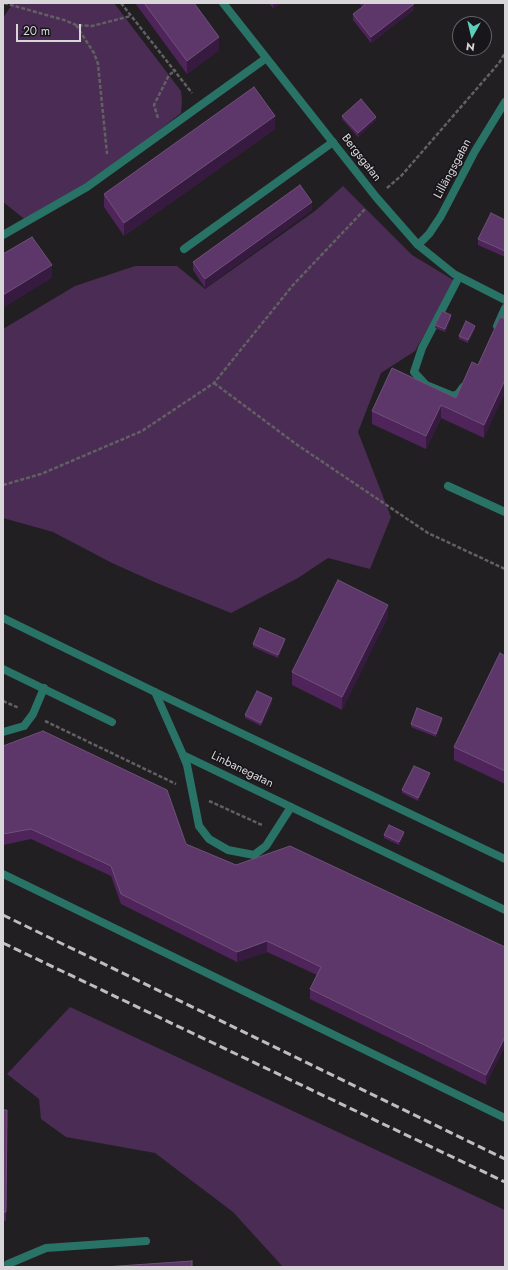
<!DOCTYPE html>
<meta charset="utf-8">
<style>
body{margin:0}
#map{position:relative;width:508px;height:1270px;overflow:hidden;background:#221f23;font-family:Jost,sans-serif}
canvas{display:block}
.frame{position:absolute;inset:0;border:4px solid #d8d6d9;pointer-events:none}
.north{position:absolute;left:452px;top:16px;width:40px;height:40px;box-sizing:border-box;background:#18161a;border:1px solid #656366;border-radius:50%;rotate:188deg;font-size:11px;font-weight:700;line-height:16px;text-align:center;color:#d8d6d9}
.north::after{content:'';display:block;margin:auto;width:14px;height:18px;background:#5dceb8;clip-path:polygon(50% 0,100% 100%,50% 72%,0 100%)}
.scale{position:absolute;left:16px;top:24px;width:65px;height:18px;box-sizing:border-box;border:2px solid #d8d6d9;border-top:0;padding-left:5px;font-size:12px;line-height:14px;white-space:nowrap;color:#d8d6d9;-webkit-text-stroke:3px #18161a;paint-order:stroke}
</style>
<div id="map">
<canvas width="508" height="1270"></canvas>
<div class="frame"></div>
<div class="north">N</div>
<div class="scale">20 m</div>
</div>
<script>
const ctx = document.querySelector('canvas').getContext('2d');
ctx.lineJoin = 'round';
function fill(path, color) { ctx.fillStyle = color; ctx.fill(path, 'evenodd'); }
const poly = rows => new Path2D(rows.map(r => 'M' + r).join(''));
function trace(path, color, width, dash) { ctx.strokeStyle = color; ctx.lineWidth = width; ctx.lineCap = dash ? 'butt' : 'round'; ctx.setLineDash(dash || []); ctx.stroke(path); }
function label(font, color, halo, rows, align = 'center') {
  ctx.font = font + ' Jost,sans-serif'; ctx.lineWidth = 3.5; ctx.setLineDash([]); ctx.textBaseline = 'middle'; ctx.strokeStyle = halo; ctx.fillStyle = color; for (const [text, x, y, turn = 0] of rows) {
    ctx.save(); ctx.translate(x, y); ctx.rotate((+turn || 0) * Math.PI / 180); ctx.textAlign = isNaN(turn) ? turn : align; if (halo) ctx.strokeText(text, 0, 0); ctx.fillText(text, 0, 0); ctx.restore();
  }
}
fill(poly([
 [13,3,114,3,181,91,182,101,181,113,87,187,27,221,3,202,3,18],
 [343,186,412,255,455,281,415,351,381,373,358,432,391,517,370,569,328,558,298,578,231,613,159,584,112,563,53,532,3,518,3,329,75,286,135,266,177,266,205,289,315,211],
 [70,1007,505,1210,505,1267,283,1267,233,1212,155,1153,66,1137,41,1119,39,1099,7,1074]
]), '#4a2c54');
trace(poly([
 [4,3,64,20,76,25,92,26,131,16],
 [121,3,192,93],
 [76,25,94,53,98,64,107,154],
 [158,118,154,105,169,75,176,70],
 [387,188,402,175,499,63,505,53],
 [214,383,296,444,428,533,505,569],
 [3,485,41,474,142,431,214,383,293,285,366,208],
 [3,701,19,708],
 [45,721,176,784],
 [209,801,262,825]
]), '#626063', 2.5, [4, 2]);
trace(poly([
 [3,235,87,187,265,59],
 [184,249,333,142],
 [459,277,422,348,414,372,426,385,453,396,458,394,463,387],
 [497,326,505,308],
 [448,486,505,512],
 [3,669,112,722],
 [155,692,505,859],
 [3,732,24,726,33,714,44,688],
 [183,755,187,765,199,826,209,839,228,850,254,855,266,846,291,807],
 [3,874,505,1118],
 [8,1264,46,1248,146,1241]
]), '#287365', 8);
trace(poly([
 [223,3,376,197,418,245,454,274,505,300],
 [418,245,429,234,441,216,475,151,505,102],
 [3,618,155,692,183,755,505,910]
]), '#287365', 8);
trace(poly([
 [3,915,505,1159],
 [3,943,505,1182]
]), '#bfbdc0', 3, [8, 4]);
fill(poly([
 [135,3,194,3,219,50,187,74],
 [269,3,281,3,273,8],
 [359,3,413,3,414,10,371,43,353,20,353,14,362,7],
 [342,116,376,120,358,137,342,119],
 [275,129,124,236,104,207,104,194],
 [312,210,205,288,193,270,193,262],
 [505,220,505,257,478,245,478,239],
 [500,317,484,438,441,418,426,449,372,424,372,411,456,398,478,365],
 [451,318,445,332,435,328,435,325],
 [475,329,468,343,459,339,459,336],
 [388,617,342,710,292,685,292,672],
 [285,642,278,658,253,647,253,644],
 [505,656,505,784,454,760,454,747],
 [272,702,261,726,245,718,245,715],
 [442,721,436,737,411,727,411,724],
 [3,746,186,844,236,865,505,947,486,1085,310,999,310,989,317,975,267,952,237,962,121,904,111,876,31,839,3,845],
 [430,776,418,801,402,793,402,790],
 [384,835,404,835,399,845,384,838],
 [3,1110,7,1110,6,1221,3,1221]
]), '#4e245b');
fill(poly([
 [273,3,281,3,273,8],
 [414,4,414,10,371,43,371,37],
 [219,37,219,50,187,74,187,61],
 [275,116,275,129,124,236,124,223],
 [376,117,376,120,358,137,358,133],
 [312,202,312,210,205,288,205,279],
 [52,265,52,278,3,308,3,295],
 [451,315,451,318,445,332,445,329],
 [475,326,475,329,468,343,468,340],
 [505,380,505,393,484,438,484,425],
 [441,405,441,418,426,449,426,436],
 [388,605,388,617,342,710,342,697],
 [285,639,285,642,278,658,278,655],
 [272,698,272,702,261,726,261,723],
 [442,718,442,721,436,737,436,734],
 [430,773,430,776,418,801,418,798],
 [404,832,404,835,399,845,399,842],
 [267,941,267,952,237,962,237,952],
 [505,1037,505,1047,486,1085,486,1075]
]), '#361a3f');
const building = poly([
 [144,3,194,3,219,37,187,61,144,3],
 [364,3,413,3,414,4,371,37,353,14,365,5,364,3],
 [254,87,275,116,124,223,104,194,254,87],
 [361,99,376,117,358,133,342,116,361,99],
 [300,185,312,202,205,279,193,262,300,185],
 [491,213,505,220,505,251,478,239,491,213],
 [32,237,52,265,3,295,3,254,32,237],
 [442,311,451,315,445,329,435,325,442,311],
 [500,317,505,319,505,380,484,425,441,405,426,436,372,411,392,368,456,398,472,362,478,365,500,317],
 [466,321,475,326,468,340,459,336,466,321],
 [338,580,388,605,342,697,292,672,338,580],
 [260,628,285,639,278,655,253,644,260,628],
 [500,653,505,656,505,771,454,747,500,653],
 [257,691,272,698,261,723,245,715,257,691],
 [417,708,442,718,436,734,411,724,417,708],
 [43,731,167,790,186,844,236,865,290,846,505,947,505,1037,486,1075,310,989,321,967,267,941,237,952,121,894,111,866,31,829,3,834,3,746,43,731],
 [414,766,430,773,418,798,402,790,414,766],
 [389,825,404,832,399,842,384,835,389,825],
 [3,1110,7,1110,6,1212,3,1212,3,1110],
 [192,1261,192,1267,104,1267,192,1261]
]);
fill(building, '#5d3769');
trace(building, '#70507a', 1);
label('12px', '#d8d6d9', '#18161a', [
 ["Bergsgatan",361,158,52],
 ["Lillängsgatan",453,169,-62],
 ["Linbanegatan",242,770,26]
]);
</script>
